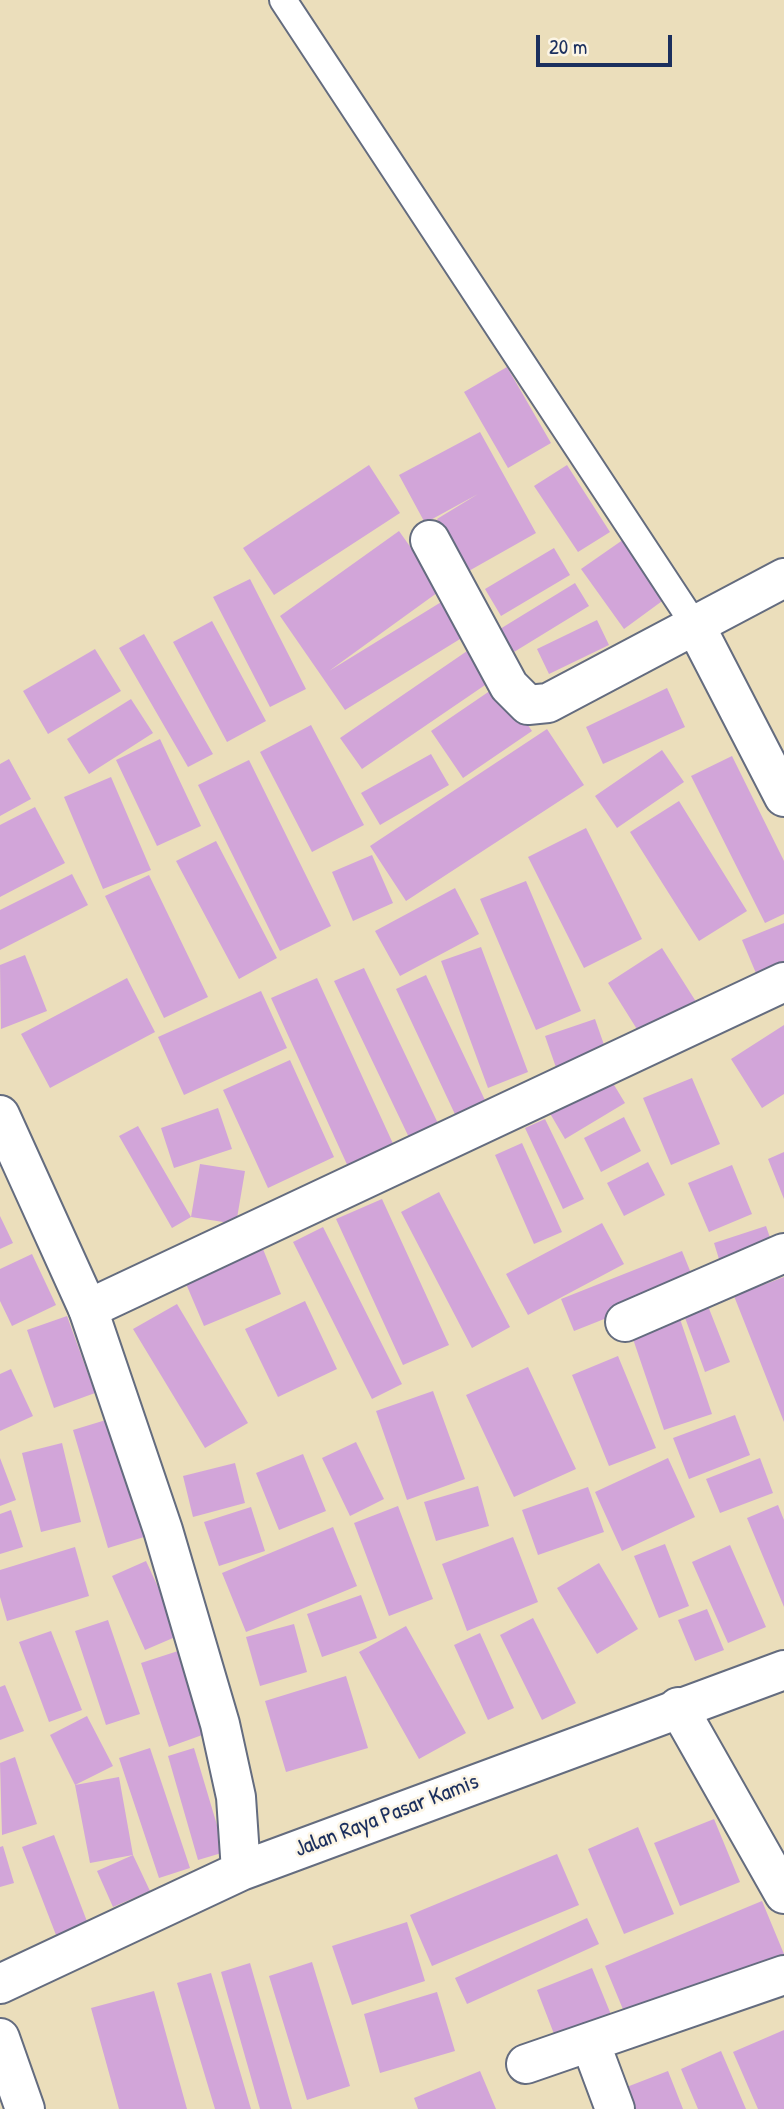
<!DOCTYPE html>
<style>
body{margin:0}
#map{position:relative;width:784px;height:2109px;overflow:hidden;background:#ebdebb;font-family:"Patrick Hand",sans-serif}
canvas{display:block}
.scale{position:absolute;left:536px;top:35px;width:136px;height:32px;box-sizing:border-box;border:4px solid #1b2f5e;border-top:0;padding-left:9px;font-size:21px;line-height:24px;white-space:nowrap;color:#1b2f5e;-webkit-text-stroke:5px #fcf5e5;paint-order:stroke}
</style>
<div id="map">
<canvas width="784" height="2109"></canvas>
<div class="scale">20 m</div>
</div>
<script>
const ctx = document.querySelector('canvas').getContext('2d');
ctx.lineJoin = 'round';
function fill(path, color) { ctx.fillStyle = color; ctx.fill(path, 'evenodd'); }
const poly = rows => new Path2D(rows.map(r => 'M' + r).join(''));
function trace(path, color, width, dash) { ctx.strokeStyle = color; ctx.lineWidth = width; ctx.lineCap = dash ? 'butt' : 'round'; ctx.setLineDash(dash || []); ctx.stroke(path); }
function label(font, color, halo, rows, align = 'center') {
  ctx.font = font + ' "Patrick Hand",sans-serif'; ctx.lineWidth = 5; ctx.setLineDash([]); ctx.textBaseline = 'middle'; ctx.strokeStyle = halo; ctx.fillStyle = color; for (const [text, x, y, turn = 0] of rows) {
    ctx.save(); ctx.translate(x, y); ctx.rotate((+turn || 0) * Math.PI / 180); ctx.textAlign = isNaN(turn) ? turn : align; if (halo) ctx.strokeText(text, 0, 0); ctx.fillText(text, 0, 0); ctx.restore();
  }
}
fill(poly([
 [507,367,551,443,508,468,464,392],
 [480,432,536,533,467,572,437,519,478,494,425,523,399,475],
 [369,465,400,513,274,595,243,548],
 [567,465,610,532,578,552,534,486],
 [399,531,441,590,329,671,451,596,473,631,345,710,280,616],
 [627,537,669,596,624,629,581,569],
 [554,548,570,575,501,616,485,589],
 [250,579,306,689,270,707,213,597],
 [575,583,589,606,514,652,500,629],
 [597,620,609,645,549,674,537,649],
 [212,621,266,721,227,742,173,642],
 [144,634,213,754,188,767,119,648],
 [95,649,121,691,48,734,23,691],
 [470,649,491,681,362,769,340,738],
 [500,684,532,731,463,778,431,731],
 [667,688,685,727,603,764,586,727],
 [131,699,153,733,89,774,67,739],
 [311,725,364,825,312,852,260,752],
 [547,729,584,785,406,901,370,846],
 [160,739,201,826,157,846,116,760],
 [662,750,684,782,617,828,595,796],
 [431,754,449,785,380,825,361,793],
 [732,756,784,861,784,914,765,923,691,776],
 [9,759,31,799,0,816,0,764],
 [249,760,331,926,280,951,198,785],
 [111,777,151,870,103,889,64,797],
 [679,801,747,911,699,941,630,832],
 [35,807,65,863,0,897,0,825],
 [586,828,642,939,584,968,528,857],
 [216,841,277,958,239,979,176,861],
 [372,855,393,903,353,921,332,872],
 [72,874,88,905,0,950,0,910],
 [149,875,208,997,164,1018,105,896],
 [526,881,581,1011,536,1030,480,899],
 [455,888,479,934,400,976,375,931],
 [784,923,784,968,758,978,742,940],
 [481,947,528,1072,488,1088,441,961],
 [662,948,700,1008,645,1042,608,983],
 [25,955,47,1011,1,1029,0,965],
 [364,968,444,1136,415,1150,334,981],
 [426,975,491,1113,461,1127,396,989],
 [127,978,155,1032,50,1088,21,1034],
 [317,978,401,1161,355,1182,271,998],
 [261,991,287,1048,184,1095,158,1037],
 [595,1019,609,1059,559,1076,545,1036],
 [784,1025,784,1094,762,1108,731,1059],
 [290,1060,334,1157,268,1188,223,1090],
 [608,1075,625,1103,565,1139,548,1110],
 [692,1078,720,1144,671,1165,643,1098],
 [218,1108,232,1149,174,1168,161,1128],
 [624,1117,641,1151,601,1172,584,1138],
 [545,1119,584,1199,563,1209,525,1128],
 [138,1126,191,1217,172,1228,119,1136],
 [522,1143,562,1232,534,1244,495,1155],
 [784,1152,784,1199,768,1159],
 [648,1162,665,1195,624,1216,607,1183],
 [200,1164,245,1171,236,1224,191,1217],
 [732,1165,752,1214,709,1232,688,1183],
 [439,1192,510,1327,472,1348,401,1212],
 [382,1199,449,1345,403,1365,336,1219],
 [0,1216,13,1243,0,1249],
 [602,1223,624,1264,528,1315,506,1274],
 [766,1226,776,1255,723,1272,714,1243],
 [323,1227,402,1384,372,1399,293,1242],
 [259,1239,281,1294,204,1326,181,1272],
 [682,1251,695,1283,574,1331,561,1299],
 [32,1254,56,1305,12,1326,0,1301,0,1269],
 [784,1277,784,1422,734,1296],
 [305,1301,337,1369,278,1397,245,1329],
 [177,1304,248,1423,205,1448,133,1329],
 [708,1306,730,1362,705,1372,684,1315],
 [67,1316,95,1393,54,1408,27,1330],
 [680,1319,712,1414,664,1430,632,1336],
 [618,1356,656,1448,609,1466,572,1375],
 [528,1367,576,1469,514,1497,466,1395],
 [11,1369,33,1416,0,1431,0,1374],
 [433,1391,465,1479,407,1500,376,1411],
 [735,1415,750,1455,689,1479,673,1438],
 [119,1416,154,1534,108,1548,73,1430],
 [356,1442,384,1499,350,1516,322,1458],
 [62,1443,81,1522,41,1532,22,1453],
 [303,1454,326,1511,279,1530,256,1473],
 [0,1458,16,1500,0,1506],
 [668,1458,695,1517,622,1551,595,1492],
 [760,1458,773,1493,720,1513,706,1479],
 [235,1463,245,1503,193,1517,183,1476],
 [478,1486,489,1526,436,1541,424,1502],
 [588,1487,604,1532,538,1555,522,1510],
 [778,1505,784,1520,784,1607,747,1518],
 [398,1506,433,1599,389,1616,354,1523],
 [251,1507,265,1551,219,1566,204,1522],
 [11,1510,23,1547,0,1554,0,1514],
 [333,1527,357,1586,246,1632,222,1573],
 [513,1537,538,1602,467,1631,442,1564],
 [665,1544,689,1606,659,1618,634,1556],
 [730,1545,766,1627,728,1643,692,1562],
 [75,1547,89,1596,7,1621,0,1597,0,1570],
 [146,1561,180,1635,145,1650,112,1576],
 [599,1563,638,1629,597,1654,557,1588],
 [361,1595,377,1638,322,1657,307,1614],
 [707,1609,724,1650,695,1661,678,1620],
 [533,1618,576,1703,542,1720,500,1635],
 [108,1620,140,1714,106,1725,75,1631],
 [294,1624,307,1672,260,1686,246,1637],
 [406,1626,466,1733,419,1759,359,1652],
 [51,1631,82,1710,49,1722,19,1642],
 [480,1633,514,1708,488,1720,454,1645],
 [178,1651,205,1734,169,1747,141,1663],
 [346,1676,368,1748,286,1772,265,1701],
 [5,1685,24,1731,0,1740,0,1687],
 [87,1716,113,1766,75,1785,119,1777,133,1855,90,1863,75,1785,50,1735],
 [150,1748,190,1868,159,1878,119,1758],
 [194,1748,225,1852,198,1860,168,1756],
 [15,1757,37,1824,2,1835,0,1763],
 [714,1819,740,1882,680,1906,654,1843],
 [638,1827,674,1914,624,1934,588,1849],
 [54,1835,88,1924,56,1935,22,1847],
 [3,1846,14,1883,0,1887,0,1847],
 [557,1854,579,1905,432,1966,410,1915],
 [133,1855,150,1891,113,1907,97,1871],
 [762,1901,784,1954,627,2019,605,1966],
 [587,1918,599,1944,467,2004,455,1978],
 [407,1922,425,1981,352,2005,332,1946],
 [312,1962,350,2086,307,2100,269,1976],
 [250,1963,292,2109,260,2109,221,1972],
 [592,1968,612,2017,556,2039,537,1990],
 [211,1973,251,2109,215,2109,177,1983],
 [154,1991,187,2109,119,2109,91,2008],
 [437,1992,455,2051,380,2073,364,2014],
 [784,2030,784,2109,758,2109,733,2052],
 [721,2051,746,2109,698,2109,681,2069],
 [480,2071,496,2109,418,2109,414,2098],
 [668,2071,683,2109,626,2109,619,2090]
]), '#d2a5d9');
const lane = poly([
 [283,0,696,627]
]);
const street = poly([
 [430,540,509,686,528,705,548,703,784,578],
 [696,627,784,797],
 [88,1309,784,982],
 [625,1322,784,1253],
 [678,1707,784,1894],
 [0,2038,25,2109],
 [590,2042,615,2109],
 [526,2064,784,1975]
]);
const secondary = poly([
 [0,1115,88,1309,163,1530,220,1724,236,1797,241,1871],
 [0,1984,241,1871,784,1670]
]);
trace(lane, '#646c7f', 30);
trace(street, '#646c7f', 42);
trace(secondary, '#646c7f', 42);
trace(lane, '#fff', 26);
trace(street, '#fff', 38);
trace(secondary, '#fff', 38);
label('23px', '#1b2f5e', '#fcf5e5', [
 ["Jalan Raya Pasar Kamis",387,1816,-21]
]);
</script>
